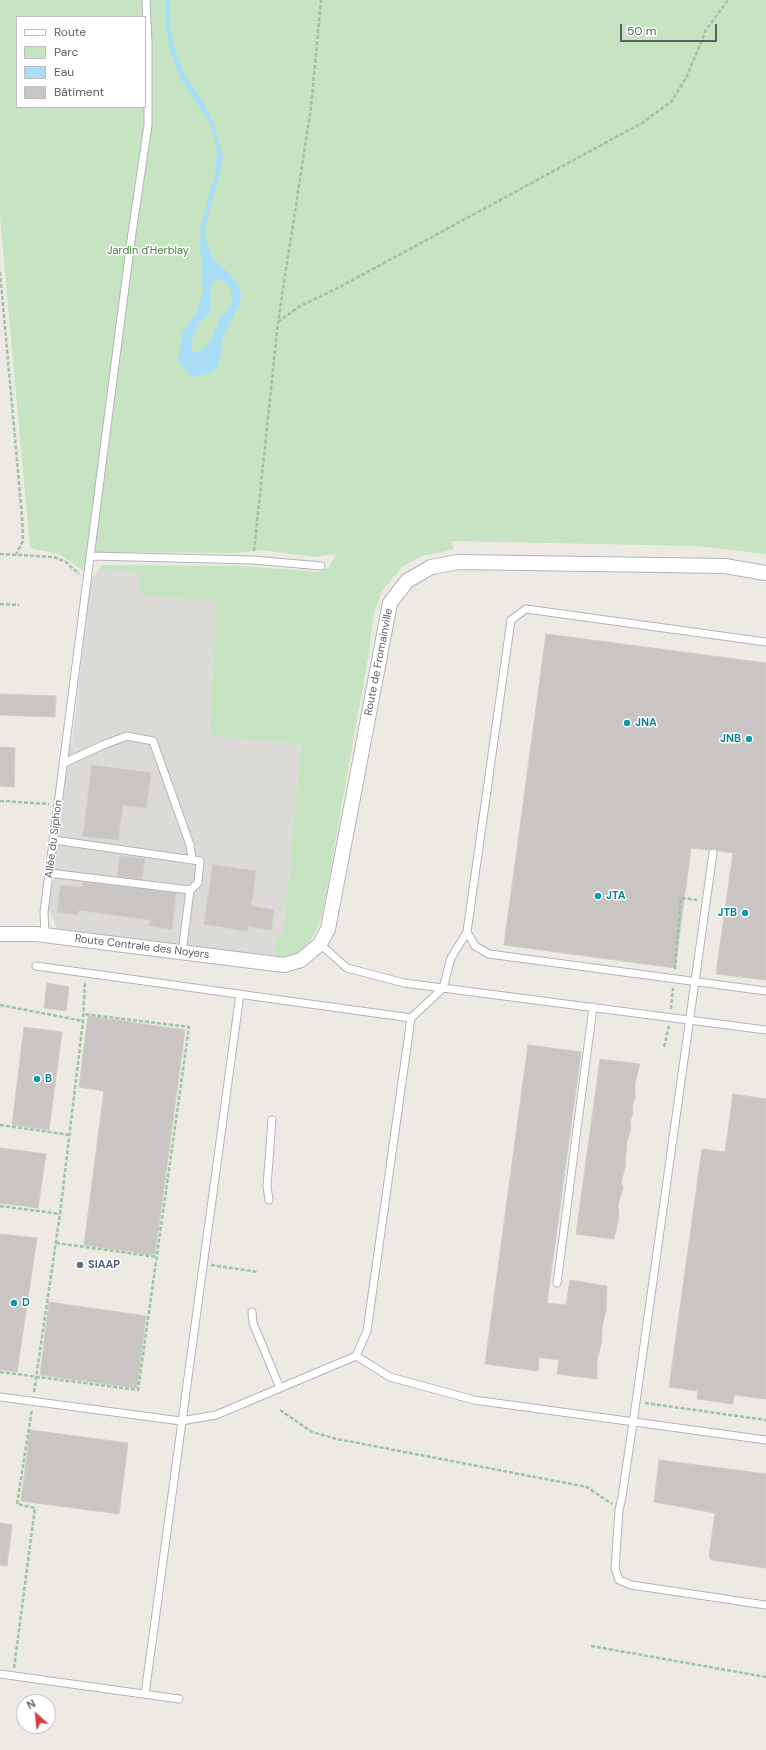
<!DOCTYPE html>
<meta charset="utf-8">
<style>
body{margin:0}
#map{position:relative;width:766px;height:1750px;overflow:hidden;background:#edeae4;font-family:"DM Sans",sans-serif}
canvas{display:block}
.legend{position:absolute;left:16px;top:16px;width:130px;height:92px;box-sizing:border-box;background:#fff;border:1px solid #bebfc1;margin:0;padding:5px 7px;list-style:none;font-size:12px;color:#5c6064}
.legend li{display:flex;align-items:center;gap:8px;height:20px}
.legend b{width:20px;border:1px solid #bebfc1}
.north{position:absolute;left:16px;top:1694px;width:40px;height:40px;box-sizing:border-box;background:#fff;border:1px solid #bebfc1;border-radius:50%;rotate:333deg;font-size:11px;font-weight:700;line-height:16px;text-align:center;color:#5c6064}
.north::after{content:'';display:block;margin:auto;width:14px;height:18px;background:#dc3b40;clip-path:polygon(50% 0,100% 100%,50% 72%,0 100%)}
.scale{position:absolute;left:620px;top:24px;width:97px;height:18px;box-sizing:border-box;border:2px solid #5c6064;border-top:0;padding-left:5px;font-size:12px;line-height:14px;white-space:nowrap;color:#5c6064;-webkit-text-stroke:3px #fff;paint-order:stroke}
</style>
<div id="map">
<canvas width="766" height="1750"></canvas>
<ul class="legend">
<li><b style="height:5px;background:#fff"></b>Route</li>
<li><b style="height:11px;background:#c6e3c2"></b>Parc</li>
<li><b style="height:11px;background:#a9def9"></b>Eau</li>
<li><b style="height:11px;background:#c9c5c2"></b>Bâtiment</li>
</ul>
<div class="north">N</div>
<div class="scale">50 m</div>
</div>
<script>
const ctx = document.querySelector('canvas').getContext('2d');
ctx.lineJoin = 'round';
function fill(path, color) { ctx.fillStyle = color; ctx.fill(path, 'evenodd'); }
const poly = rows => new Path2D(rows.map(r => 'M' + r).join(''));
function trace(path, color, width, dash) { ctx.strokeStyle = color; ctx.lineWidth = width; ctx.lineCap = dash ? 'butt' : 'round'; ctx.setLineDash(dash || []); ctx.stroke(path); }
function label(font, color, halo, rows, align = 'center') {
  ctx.font = font + ' "DM Sans",sans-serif'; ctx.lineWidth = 3; ctx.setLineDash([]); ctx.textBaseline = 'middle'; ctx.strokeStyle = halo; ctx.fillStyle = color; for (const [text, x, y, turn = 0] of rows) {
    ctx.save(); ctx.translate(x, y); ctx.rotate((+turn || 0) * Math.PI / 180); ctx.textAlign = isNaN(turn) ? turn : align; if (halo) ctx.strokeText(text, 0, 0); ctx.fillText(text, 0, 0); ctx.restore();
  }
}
fill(poly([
 [99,570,140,572,140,596,217,601,209,736,301,744,283,935,277,935,274,957,57,931,51,913,40,911,62,741,72,743,90,586,93,577]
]), '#dcdad6');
fill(poly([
 [0,0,766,0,766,554,697,546,451,541,454,549,419,557,402,567,382,591,374,613,368,658,322,916,314,935,302,951,288,956,274,957,277,935,283,935,301,744,209,736,217,601,140,596,140,572,99,570,102,565,242,566,318,572,328,568,336,554,314,557,262,550,236,553,87,552,84,571,59,554,30,548,0,217],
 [17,17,145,17,145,107,17,107]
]), '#c6e3c2');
fill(poly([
 [165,0,169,0,170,23,174,46,184,74,207,109,215,127,223,157,219,176,206,223,206,241,213,258,231,275,239,287,241,294,240,303,223,336,219,363,214,371,204,375,193,377,184,370,178,360,183,332,196,313,203,293,200,240,201,224,215,175,217,153,214,135,208,120,182,81,171,53,165,22],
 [219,279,225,281,231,289,232,300,229,309,221,316,212,338,205,348,194,354,191,350,192,338,200,322,208,315,211,307,210,292,213,282]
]), '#a9def9');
const building = poly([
 [546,634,766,663,766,980,716,974,733,853,718,851,714,848,709,850,691,848,675,968,504,945,546,634],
 [0,694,56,696,55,717,0,715,0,694],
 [0,747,15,748,14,787,0,786,0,747],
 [92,765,151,773,146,808,123,805,118,840,83,836,92,765],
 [120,856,145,859,142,879,117,876,120,856],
 [213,865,256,871,251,906,274,910,271,930,248,926,247,931,204,924,213,865],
 [83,882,176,893,172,929,149,926,151,920,79,910,78,915,57,912,61,885,82,888,83,882],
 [47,983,69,987,66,1011,44,1008,47,983],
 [88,1016,185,1030,155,1255,84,1245,104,1091,79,1087,88,1016],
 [24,1027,62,1032,49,1130,12,1125,24,1027],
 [528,1045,581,1052,547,1303,566,1305,570,1280,607,1286,606,1311,602,1326,602,1341,597,1360,597,1379,557,1374,559,1360,539,1357,538,1371,485,1364,528,1045],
 [600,1059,640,1064,635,1083,635,1098,632,1106,633,1114,630,1121,631,1129,627,1141,625,1168,621,1183,623,1188,618,1205,619,1216,614,1239,576,1234,600,1059],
 [733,1094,766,1099,766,1399,734,1395,733,1404,697,1399,698,1391,669,1387,702,1149,725,1152,733,1094],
 [0,1148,46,1154,38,1208,0,1203,0,1148],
 [0,1234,37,1238,17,1372,0,1369,0,1234],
 [49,1302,146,1316,137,1388,40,1375,49,1302],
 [30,1430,128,1443,119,1514,21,1501,30,1430],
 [659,1460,766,1474,766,1568,711,1560,709,1556,715,1513,654,1502,659,1460],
 [0,1523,12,1525,7,1566,0,1565,0,1523]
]);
fill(building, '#c9c5c2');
trace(building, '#d2cbc3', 1);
const service = poly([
 [91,556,253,560,321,566],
 [766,642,526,609,511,620,467,932,475,946,489,954,766,991],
 [64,763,103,745,127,736,153,741,190,845,192,860],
 [713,853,636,1402,622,1497,619,1510,615,1568,619,1580,631,1585,766,1605],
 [49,873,190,890,198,883,200,861,54,840],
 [45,935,44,912,132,233,148,125,148,43,146,0],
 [320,944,347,968,404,983,766,1030],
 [182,953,190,890],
 [36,966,411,1018],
 [269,1200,267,1186,272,1120],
 [557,1283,593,1007],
 [252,1312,253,1323,280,1388],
 [356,1356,390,1377,474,1400,766,1440],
 [0,1397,181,1421,216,1415,356,1356,367,1331,411,1018,443,988,451,958,467,932],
 [0,1674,179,1699],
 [145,1694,240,994]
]);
const minor = poly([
 [0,934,36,934,284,965,301,960,320,944,328,929,390,603,407,581,431,567,458,562,725,566,766,573]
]);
trace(service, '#b1b5b8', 9);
trace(minor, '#b1b5b8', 16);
trace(poly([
 [0,272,22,516,23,541,16,554],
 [278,322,300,306,338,288,642,123,672,101,687,76,706,30,728,0],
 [254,551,278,322,311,107,321,0],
 [0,554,54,557,66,562,79,574],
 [0,604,19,605],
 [0,801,49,804],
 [675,969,681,898,697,900],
 [0,1005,83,1021],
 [671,1009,673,988],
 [664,1047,669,1026],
 [0,1125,70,1135],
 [0,1206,60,1214],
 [56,1243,157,1257],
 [211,1265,258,1272],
 [0,1372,138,1390,189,1027,83,1014],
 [34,1392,60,1214,83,1021,85,981],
 [645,1403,766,1420],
 [280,1410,312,1432,337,1439,587,1487,612,1504],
 [591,1646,766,1677],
 [14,1668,35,1508,17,1504,32,1409]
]), '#9cc4a3', 2.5, [4, 2]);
trace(service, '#fff', 7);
trace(minor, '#fff', 14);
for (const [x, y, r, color] of [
 [627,723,4,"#0f9aa8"],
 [749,739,4,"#0f9aa8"],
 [598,896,4,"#0f9aa8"],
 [745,913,4,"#0f9aa8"],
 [37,1079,4,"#0f9aa8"],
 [80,1265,4,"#5c6f8a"],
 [14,1303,4,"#0f9aa8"]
]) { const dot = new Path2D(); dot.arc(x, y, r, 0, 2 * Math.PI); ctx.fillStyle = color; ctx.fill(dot); trace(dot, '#fff', 1.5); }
label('11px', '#40833c', '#fff', [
 ["Jardin d'Herblay",148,251]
]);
label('11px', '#5c6064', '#fff', [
 ["Route de Fromainville",379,662,-79],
 ["Allée du Siphon",54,839,-83],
 ["Route Centrale des Noyers",142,947,7]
]);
label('bold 11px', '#0d838f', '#fff', [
 ["JNA",635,723],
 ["JNB",741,739,"right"],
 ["JTA",606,896],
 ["JTB",737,913,"right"],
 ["B",45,1079],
 ["D",22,1303]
], 'left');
label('bold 11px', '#4e5e75', '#fff', [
 ["SIAAP",88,1265]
], 'left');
</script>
